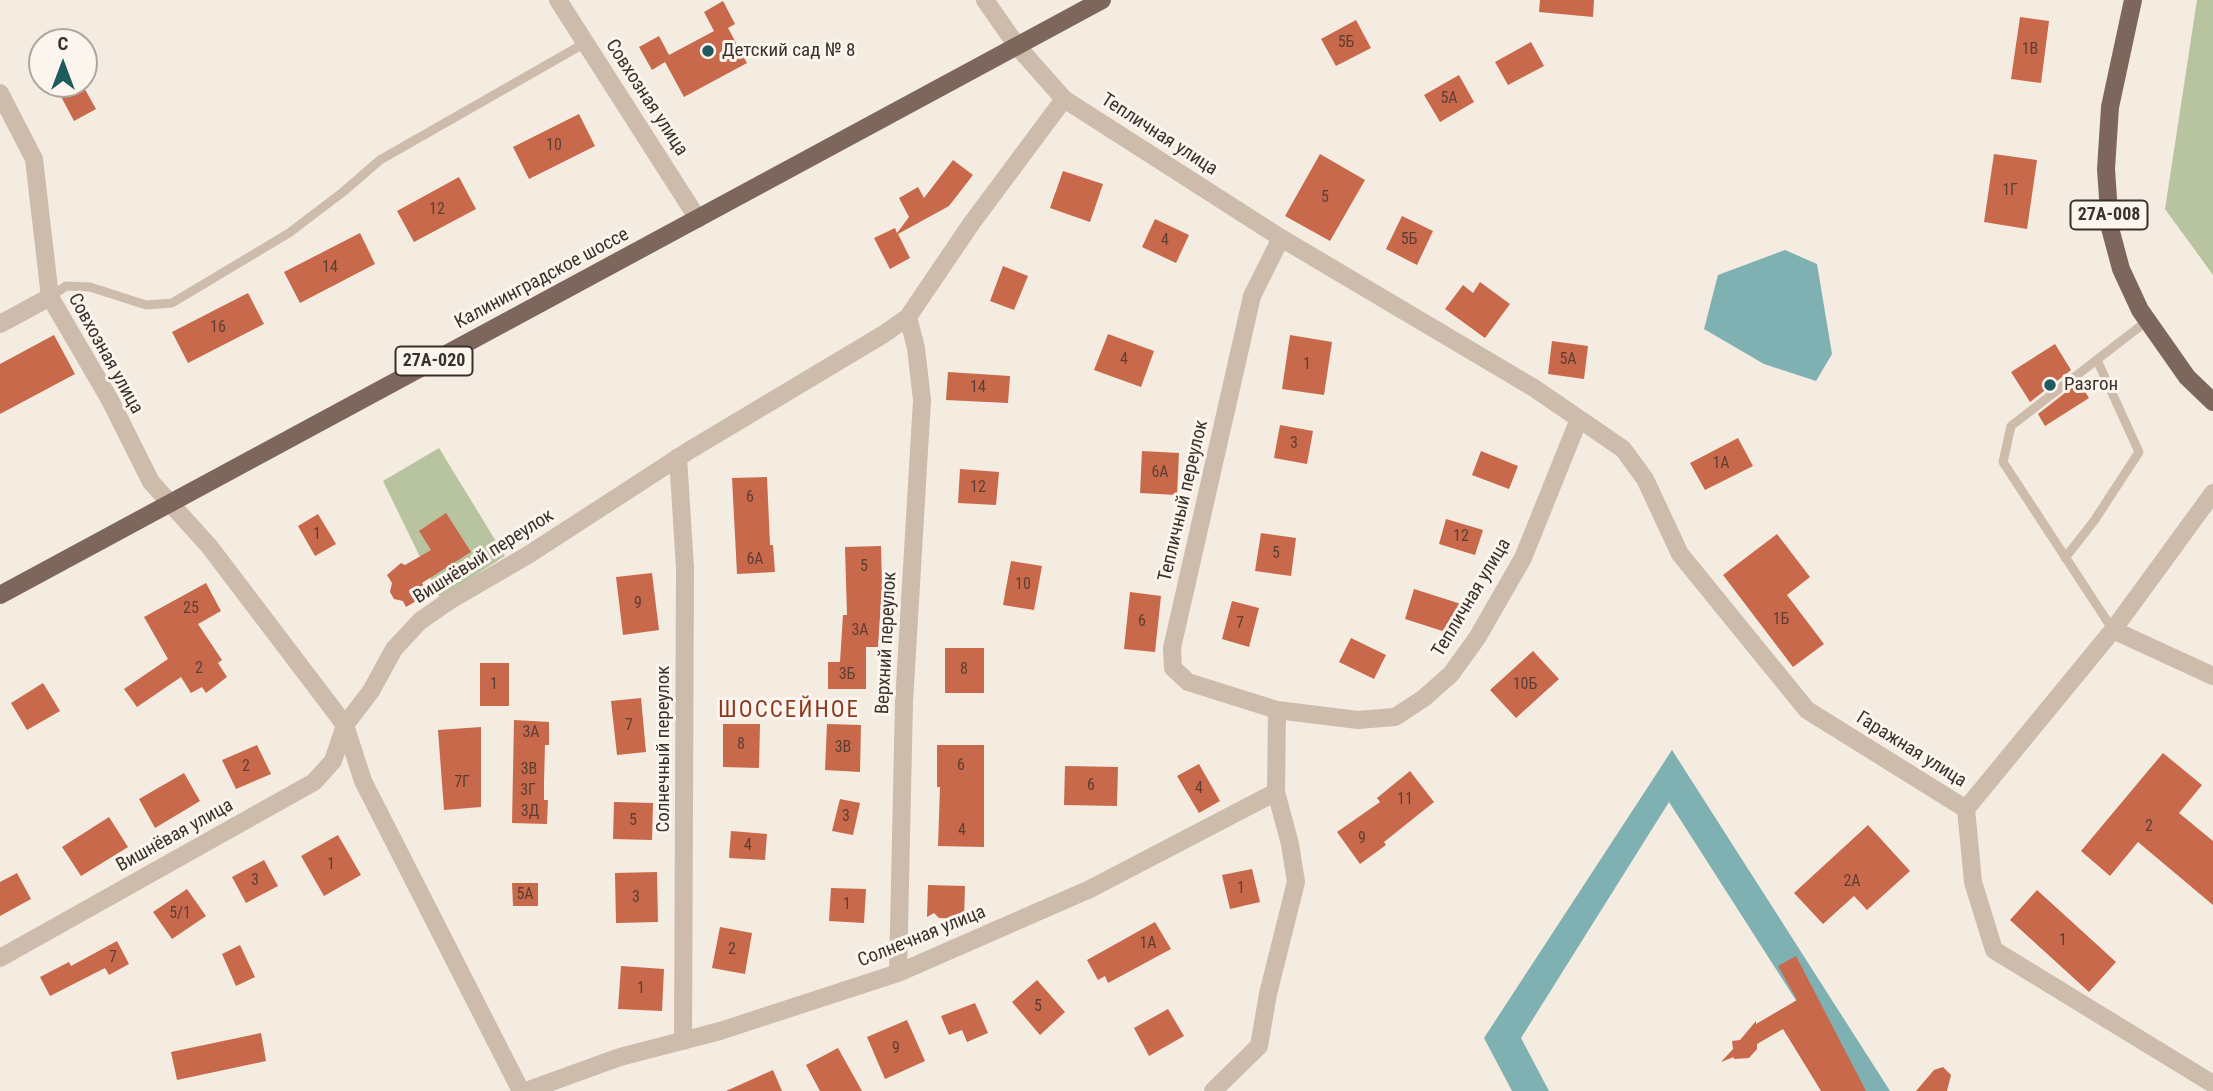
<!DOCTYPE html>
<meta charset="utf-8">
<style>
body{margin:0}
#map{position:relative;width:2213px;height:1091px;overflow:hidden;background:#f4ebe1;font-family:"Roboto Condensed",sans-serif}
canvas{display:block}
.north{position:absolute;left:28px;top:28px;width:70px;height:70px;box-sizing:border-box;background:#fbf5ee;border:2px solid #aea6a0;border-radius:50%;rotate:0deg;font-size:19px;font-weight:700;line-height:28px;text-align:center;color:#3b302b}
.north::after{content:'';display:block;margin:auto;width:24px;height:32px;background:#1f5a5e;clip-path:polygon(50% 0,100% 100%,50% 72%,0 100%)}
</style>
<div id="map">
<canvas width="2213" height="1091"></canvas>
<div class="north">С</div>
</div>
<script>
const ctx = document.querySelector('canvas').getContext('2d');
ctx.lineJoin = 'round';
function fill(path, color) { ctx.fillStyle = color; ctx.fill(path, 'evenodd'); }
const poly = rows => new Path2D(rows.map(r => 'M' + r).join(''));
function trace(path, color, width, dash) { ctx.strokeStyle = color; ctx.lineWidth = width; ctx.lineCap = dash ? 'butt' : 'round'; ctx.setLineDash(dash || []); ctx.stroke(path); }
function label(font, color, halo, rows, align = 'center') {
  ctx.font = font + ' "Roboto Condensed",sans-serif'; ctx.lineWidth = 6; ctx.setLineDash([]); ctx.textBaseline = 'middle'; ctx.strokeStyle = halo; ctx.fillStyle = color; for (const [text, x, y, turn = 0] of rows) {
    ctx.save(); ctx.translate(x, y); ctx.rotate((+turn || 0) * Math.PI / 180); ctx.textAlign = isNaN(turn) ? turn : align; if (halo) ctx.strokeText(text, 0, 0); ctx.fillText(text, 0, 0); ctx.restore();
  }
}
fill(poly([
 [2197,0,2213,0,2213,275,2165,209],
 [439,448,505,556,440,598,383,481]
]), '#b8c4a0');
fill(poly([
 [1785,250,1817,264,1832,354,1816,381,1764,364,1704,329,1718,275],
 [1672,750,1890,1091,1854,1091,1669,802,1521,1038,1549,1091,1512,1091,1484,1038]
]), '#7fb0b2');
fill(poly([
 [1540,0,1594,0,1593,17,1539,12],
 [723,1,735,24,728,28,747,63,684,97,665,62,652,70,639,47,659,36,669,55,714,31,704,12],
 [2020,17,2049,21,2041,83,2011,79],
 [1356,20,1371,48,1336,66,1321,39],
 [1531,42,1544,66,1508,85,1495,62],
 [1459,75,1474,102,1440,122,1424,95],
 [67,84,82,84,96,109,74,121,57,89],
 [579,114,595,146,529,179,513,147],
 [1320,154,1365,180,1330,241,1285,216],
 [1994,154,2037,160,2027,229,1984,222],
 [953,160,973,175,949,206,898,234,910,258,890,269,874,238,895,228,897,233,909,217,899,198,918,187,924,198],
 [1063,171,1103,184,1090,222,1050,208],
 [459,177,476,209,414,242,397,211],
 [1402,216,1433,231,1417,265,1386,249],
 [1155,219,1189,235,1176,263,1142,247],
 [360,233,375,264,300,303,284,272],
 [1003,266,1028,276,1014,310,990,301],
 [1480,282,1510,304,1485,338,1445,309,1463,285,1473,293],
 [248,293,264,324,188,363,172,332],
 [1108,334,1154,351,1141,387,1094,370],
 [54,335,75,374,0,414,0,364],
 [1290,335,1332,342,1324,395,1282,389],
 [1552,341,1588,346,1584,379,1548,374],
 [2055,344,2071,370,2030,402,2011,372],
 [948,372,1010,376,1008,403,946,400],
 [2079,382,2089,398,2045,426,2038,414],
 [1280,425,1313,431,1307,464,1274,458],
 [1738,438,1753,466,1705,490,1690,463],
 [1142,451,1179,453,1177,495,1140,493],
 [1481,451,1518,466,1509,489,1472,475],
 [960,469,999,472,996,505,958,503],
 [767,477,770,545,773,545,775,572,737,574,732,478],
 [446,513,471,552,422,583,428,594,406,607,403,601,394,599,390,592,392,583,387,575,401,563,405,565,431,550,419,531],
 [318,514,336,544,315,556,298,526],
 [1446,519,1483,530,1475,555,1439,544],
 [1261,533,1296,538,1291,576,1255,571],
 [1777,534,1810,577,1787,595,1824,644,1793,667,1723,575],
 [881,546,882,587,878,647,866,647,866,689,828,689,828,662,840,662,843,615,847,615,845,547],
 [1011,561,1042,566,1034,610,1003,605],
 [652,573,659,630,623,635,616,577],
 [206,583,221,611,198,624,222,660,218,663,227,677,206,693,202,687,191,693,181,677,137,707,124,689,168,659,144,617],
 [1414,589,1461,604,1452,634,1405,619],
 [1130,592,1161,596,1155,652,1124,649],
 [1232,601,1259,608,1249,647,1222,639],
 [1351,638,1386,655,1374,679,1339,662],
 [945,648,984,648,984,693,945,693],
 [1533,651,1559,679,1516,718,1490,690],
 [480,663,509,663,509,706,480,706],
 [43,683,60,711,27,730,11,703],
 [641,698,646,752,617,755,611,701],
 [514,720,549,722,549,745,545,745,544,783,544,800,548,800,547,824,512,823],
 [723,724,760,724,759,768,723,767],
 [827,724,861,725,860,772,825,770],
 [481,727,481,807,444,810,438,730],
 [257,745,271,774,236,789,222,760],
 [937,745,984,745,984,847,938,846,940,787,937,787],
 [2163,753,2202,785,2179,813,2213,841,2213,905,2138,842,2110,876,2081,851],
 [1199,764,1220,801,1199,813,1177,776],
 [1065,766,1118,767,1117,806,1064,805],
 [1410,771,1434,802,1384,842,1386,845,1360,864,1337,832,1380,802,1377,798],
 [184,773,200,801,155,828,139,799],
 [840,799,860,803,853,835,832,831],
 [614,802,653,803,652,840,613,839],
 [109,817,128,847,81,876,62,847],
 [1868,825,1910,871,1867,910,1854,896,1823,924,1794,893],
 [731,831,767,834,765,860,729,858],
 [338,835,361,875,324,896,301,856],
 [264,860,278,886,246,903,232,877],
 [1252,869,1260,902,1230,909,1222,875],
 [657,872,658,922,616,923,615,873],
 [17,873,31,899,0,916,0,882],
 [512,883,538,883,538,906,513,906],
 [928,885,965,886,964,919,939,918,934,913,927,917],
 [831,888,866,889,864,923,829,921],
 [187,889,206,916,172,939,153,912],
 [2037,890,2116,962,2089,992,2010,920],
 [1155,922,1171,949,1108,983,1105,976,1098,980,1087,960],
 [720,927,752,933,745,974,712,968],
 [117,941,129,964,109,975,105,968,50,996,40,977,69,962,71,966],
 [240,945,255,977,236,986,222,954],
 [1796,956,1866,1091,1821,1091,1783,1029,1757,1044,1757,1049,1749,1058,1734,1059,1734,1057,1721,1062,1733,1049,1732,1041,1740,1040,1756,1021,1756,1024,1797,1000,1778,966],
 [621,966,664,969,662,1011,618,1009],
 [1037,980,1065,1012,1040,1035,1012,1002],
 [975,1003,988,1033,967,1042,962,1030,949,1035,941,1016],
 [1168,1009,1184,1036,1149,1056,1134,1028],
 [907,1020,925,1061,885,1079,867,1037],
 [261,1033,266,1061,177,1080,171,1052],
 [838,1048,862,1091,820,1091,806,1065],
 [1943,1067,1951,1075,1947,1091,1916,1091,1934,1070],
 [773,1070,782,1091,726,1091]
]), '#c8694b');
trace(poly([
 [50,297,66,286,90,287,146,305,172,303,289,233,343,192,380,160,585,43],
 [2065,558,2094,521,2139,452,2097,360],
 [2113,630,2003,462,2011,426,2147,321]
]), '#cdbbac', 9);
trace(poly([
 [558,0,698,219],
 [985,0,1017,46,1064,99,1281,238,1534,388,1623,449,1645,479,1680,554,1807,710,1966,809,1973,882,1994,950,2213,1084],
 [0,93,34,159,50,297,110,400,151,482,209,546,345,725,363,781,521,1091],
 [1281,238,1252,296,1172,648,1173,668,1188,682,1277,710,1358,720,1395,717,1424,698,1451,674,1477,638,1523,558,1579,419],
 [0,324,50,297],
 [678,457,685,568,683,1041],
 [2113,630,2213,676],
 [1966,809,2113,630,2213,493],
 [0,958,314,782,333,761,345,725,371,691,394,649,420,621,449,601,528,555,690,450,884,334,908,317,971,224,1064,99],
 [898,973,904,702,922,400,916,348,908,317],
 [526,1091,620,1057,720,1031,898,973,1090,889,1276,792],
 [1213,1091,1259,1046,1268,994,1296,882,1290,844,1276,792,1277,710]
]), '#cdbbac', 18);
trace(poly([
 [2133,0,2110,107,2106,169,2110,228,2121,269,2140,310,2187,377,2213,402],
 [0,595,1102,0]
]), '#7d675c', 18);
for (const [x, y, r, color] of [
 [708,51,7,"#1f5a5e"],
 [2050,385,7,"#1f5a5e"]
]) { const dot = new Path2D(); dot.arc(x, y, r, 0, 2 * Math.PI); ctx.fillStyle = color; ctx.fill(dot); trace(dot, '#fbf5ee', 2.5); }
label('16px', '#5e3e33', null, [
 ["5Б",1346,43],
 ["1В",2030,50],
 ["5А",1449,99],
 ["10",554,146],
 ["1Г",2010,191],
 ["5",1325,198],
 ["12",437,210],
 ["5Б",1409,240],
 ["4",1165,241],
 ["14",330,268],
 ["16",218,328],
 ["4",1124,360],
 ["5А",1568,360],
 ["1",1307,365],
 ["14",978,388],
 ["3",1294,444],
 ["1А",1721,464],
 ["6А",1160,473],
 ["12",978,488],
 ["6",750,498],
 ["1",317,535],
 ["12",1461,537],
 ["5",1276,554],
 ["6А",755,560],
 ["5",864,567],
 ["10",1023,585],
 ["9",638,604],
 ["25",191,609],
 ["1Б",1781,620],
 ["6",1142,622],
 ["7",1240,624],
 ["3А",860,631],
 ["2",199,669],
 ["8",964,670],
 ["3Б",847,675],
 ["1",494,685],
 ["10Б",1525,685],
 ["7",629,726],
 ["3А",531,733],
 ["8",741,745],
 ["3В",843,748],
 ["6",961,766],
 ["2",246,767],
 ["3В",529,770],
 ["7Г",462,783],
 ["6",1091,786],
 ["4",1199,789],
 ["3Г",528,791],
 ["11",1405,800],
 ["3Д",530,812],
 ["3",846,817],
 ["5",633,821],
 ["2",2149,827],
 ["4",962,831],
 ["9",1362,839],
 ["4",748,846],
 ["1",331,865],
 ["3",255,881],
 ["2А",1852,882],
 ["1",1241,889],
 ["5А",525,895],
 ["3",636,898],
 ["1",847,905],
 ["5/1",180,914],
 ["1",2063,941],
 ["1А",1148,944],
 ["2",732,950],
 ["7",113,958],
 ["1",641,989],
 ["5",1038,1007],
 ["9",896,1049]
]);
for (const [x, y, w] of [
 [2109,215,77],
 [434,361,77]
]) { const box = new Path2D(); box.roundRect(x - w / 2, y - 14.5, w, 29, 5); ctx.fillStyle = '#fbf5ee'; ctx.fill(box); trace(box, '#3b302b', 2); }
label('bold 18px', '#3b302b', null, [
 ["27А-008",2109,215],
 ["27А-020",434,361]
]);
label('19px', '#3b302b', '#fbf5ee', [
 ["Детский сад № 8",722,51],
 ["Разгон",2064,385]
], 'left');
label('19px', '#3b302b', '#fbf5ee', [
 ["Совхозная улица",646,98,57],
 ["Тепличная улица",1159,135,33],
 ["Калининградское шоссе",542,279,-28],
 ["Совхозная улица",105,354,61],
 ["Тепличный переулок",1184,501,-77],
 ["Вишнёвый переулок",484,557,-32],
 ["Тепличная улица",1472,598,-59],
 ["Верхний переулок",887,643,-87],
 ["Солнечный переулок",664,749,-90],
 ["Гаражная улица",1911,750,32],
 ["Вишнёвая улица",175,836,-29],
 ["Солнечная улица",922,937,-22]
]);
ctx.letterSpacing = '2px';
label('23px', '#8c3b22', '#fbf5ee', [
 ["ШОССЕЙНОЕ",789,711]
]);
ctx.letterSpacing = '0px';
</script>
